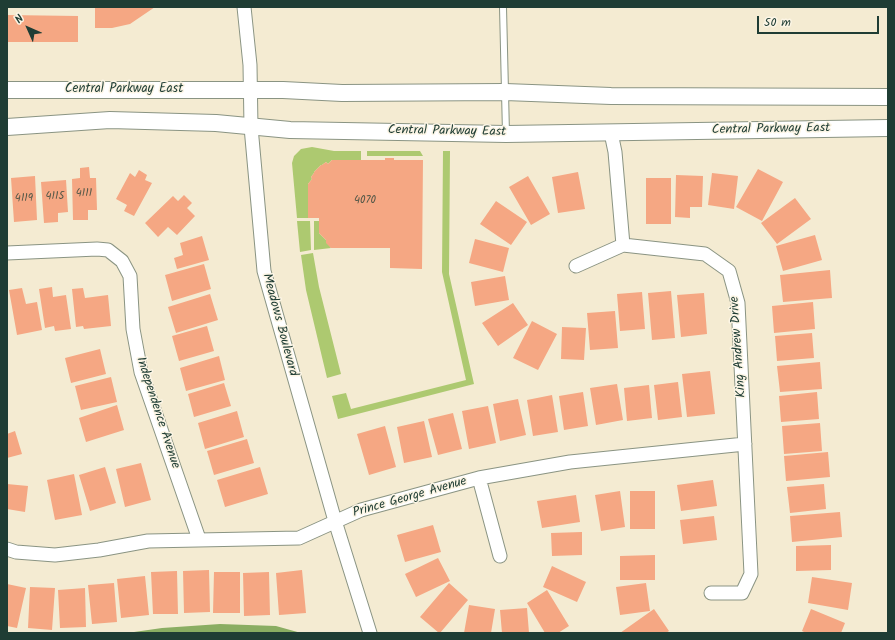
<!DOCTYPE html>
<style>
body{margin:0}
#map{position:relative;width:895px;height:640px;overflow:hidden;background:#f4ebd2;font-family:Kalam,sans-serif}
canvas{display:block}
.frame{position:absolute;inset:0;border:8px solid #1f3d34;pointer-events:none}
.north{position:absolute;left:8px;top:8px;width:40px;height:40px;-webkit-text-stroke:3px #fcf5e5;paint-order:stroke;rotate:315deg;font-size:11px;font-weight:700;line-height:16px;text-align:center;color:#1f3d34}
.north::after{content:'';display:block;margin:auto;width:14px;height:18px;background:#1f3d34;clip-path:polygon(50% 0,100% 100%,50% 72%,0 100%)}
.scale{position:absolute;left:757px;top:16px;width:122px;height:18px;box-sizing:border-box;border:2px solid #1f3d34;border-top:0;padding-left:5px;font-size:12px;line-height:14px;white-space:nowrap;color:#1f3d34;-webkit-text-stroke:3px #fcf5e5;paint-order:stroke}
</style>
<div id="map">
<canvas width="895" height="640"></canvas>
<div class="frame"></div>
<div class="north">N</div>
<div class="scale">50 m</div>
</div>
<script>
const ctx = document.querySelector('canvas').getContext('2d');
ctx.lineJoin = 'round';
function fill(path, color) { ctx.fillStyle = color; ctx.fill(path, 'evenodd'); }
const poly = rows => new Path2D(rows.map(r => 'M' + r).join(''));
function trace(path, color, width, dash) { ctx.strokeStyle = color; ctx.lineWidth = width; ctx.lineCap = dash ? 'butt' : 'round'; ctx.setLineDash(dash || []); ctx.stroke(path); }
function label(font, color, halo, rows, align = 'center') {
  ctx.font = font + ' Kalam,sans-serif'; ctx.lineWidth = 3; ctx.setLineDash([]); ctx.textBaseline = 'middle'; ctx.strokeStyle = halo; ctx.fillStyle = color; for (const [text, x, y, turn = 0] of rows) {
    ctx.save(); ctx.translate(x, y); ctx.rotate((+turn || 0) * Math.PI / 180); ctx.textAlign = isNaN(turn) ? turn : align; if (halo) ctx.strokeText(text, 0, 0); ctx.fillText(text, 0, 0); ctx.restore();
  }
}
fill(poly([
 [312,147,334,151,361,151,361,160,332,160,328,164,326,162,322,165,321,165,314,172,314,173,311,177,312,179,308,184,308,218,297,218,292,163,294,156,301,149],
 [367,151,420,151,423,156,367,156],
 [443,151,450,151,449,274,474,384,338,419,332,396,346,393,351,409,466,380,442,272],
 [297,221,310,221,311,250,300,252],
 [314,221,319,221,319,233,326,240,331,248,314,250],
 [313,253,319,287,341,374,327,378,306,290,301,255]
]), '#adc970');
fill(poly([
 [220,624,276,626,301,633,127,633,162,628]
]), '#8aad62');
fill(poly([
 [95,7,155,7,130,24,112,28,95,28],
 [7,15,78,16,78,42,7,42],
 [385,158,394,158,394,160,423,160,422,269,390,268,390,248,331,248,326,243,326,240,319,233,319,218,308,218,308,184,312,179,311,177,314,173,314,172,321,165,322,165,326,162,328,164,332,160,385,160],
 [89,167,90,178,96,178,97,210,88,210,88,220,73,220,72,179,80,178,80,168],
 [758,169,783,182,762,221,736,207],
 [139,170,147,175,145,180,152,183,134,216,124,211,127,205,116,199,130,173,135,177],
 [578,172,585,209,558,213,552,177],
 [712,173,738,176,734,209,708,205],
 [676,175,703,176,702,207,690,207,690,218,675,217],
 [35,176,37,220,14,222,11,178],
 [528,176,550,214,531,225,509,187],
 [646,178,671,178,671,224,646,224],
 [66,180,68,212,58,213,58,222,44,223,41,182],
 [184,195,192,203,187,208,195,216,177,235,168,227,158,237,145,223,173,196,178,201],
 [795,198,811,219,777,244,761,223],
 [496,201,527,222,511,245,480,224],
 [815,235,822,260,783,271,776,246],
 [202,236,209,260,177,269,174,258,183,255,180,243],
 [475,239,509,248,503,272,469,263],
 [204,264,211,289,172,301,165,275],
 [830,270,832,298,783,302,780,275],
 [505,276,509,300,475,306,471,282],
 [52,287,53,297,66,295,71,329,55,331,54,326,45,328,39,289],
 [22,288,26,304,37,302,42,330,17,335,9,290],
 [83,288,85,298,108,295,111,326,84,329,83,326,76,327,72,289],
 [671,291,675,338,652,340,648,293],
 [642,292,645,329,620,331,617,294],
 [704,293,707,334,681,337,677,295],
 [210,294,218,320,176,333,168,307],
 [813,302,815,329,774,333,772,306],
 [513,303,528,325,498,346,482,323],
 [615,311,618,348,590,350,587,313],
 [532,321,557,334,538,370,513,358],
 [207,326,214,351,179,361,172,336],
 [562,327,586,328,584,360,561,359],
 [812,333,814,358,777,361,775,336],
 [100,349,106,374,71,383,65,358],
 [219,356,225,380,186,391,180,368],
 [820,362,822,389,780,392,777,366],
 [710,371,715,414,687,417,682,374],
 [111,377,117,402,81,410,75,386],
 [678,382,682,417,658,420,654,385],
 [224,383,231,406,194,417,188,394],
 [617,384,623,420,596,425,590,388],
 [649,385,652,418,627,421,624,388],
 [583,392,588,426,564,430,559,396],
 [817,392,819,419,781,422,779,396],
 [552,395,558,432,533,436,527,400],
 [518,399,526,435,500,441,493,404],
 [117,405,124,430,86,442,79,418],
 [488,406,496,443,469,449,462,411],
 [237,411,244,437,205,449,198,423],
 [453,413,462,449,438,455,428,419],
 [424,421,432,457,404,463,397,427],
 [820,423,822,451,784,454,782,426],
 [385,426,396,467,369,475,357,434],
 [15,431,22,454,7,458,7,434],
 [247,439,254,463,214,475,207,451],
 [828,452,830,477,786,481,784,456],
 [141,463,151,500,125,507,116,469],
 [105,467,116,503,90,511,79,475],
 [260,467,268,494,225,507,217,480],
 [74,474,82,515,55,520,47,480],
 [713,480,717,506,681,511,677,485],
 [7,484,28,486,25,512,7,509],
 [824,484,826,509,790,513,787,487],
 [620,491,625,527,601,531,595,495],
 [630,491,655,491,655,529,630,529],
 [576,495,580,522,542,528,537,501],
 [840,512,842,537,792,542,790,516],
 [714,516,717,540,683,544,680,520],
 [433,525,441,552,405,562,397,535],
 [582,532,582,555,552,556,551,533],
 [831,545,831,570,796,571,796,546],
 [655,555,655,580,620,580,620,556],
 [438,558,450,581,416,597,405,574],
 [552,566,586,582,577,602,543,587],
 [209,570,210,612,184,613,183,571],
 [302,570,306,613,279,615,276,573],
 [177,571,178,614,153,614,151,572],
 [214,572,240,572,240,613,213,613],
 [269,572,270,615,244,616,243,573],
 [145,576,149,615,121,618,117,579],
 [812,577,852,583,848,610,808,603],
 [114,583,117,622,92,624,88,585],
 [449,583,468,600,440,633,439,633,420,617],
 [646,583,650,611,620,615,616,587],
 [7,584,26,588,17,628,7,626],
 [30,587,55,588,52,630,28,628],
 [85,588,86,627,60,628,58,590],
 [547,590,569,626,558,633,545,633,527,603],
 [469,605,495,609,491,633,464,633],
 [527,608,529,633,502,633,500,610],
 [654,609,669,631,666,633,620,633],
 [811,609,845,623,841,633,806,633,802,631]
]), '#f5a783');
const service = poly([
 [503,7,506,134]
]);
const minor = poly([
 [244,7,250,65,251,127,264,271,335,521,370,633],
 [611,133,615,152,623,245],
 [7,253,97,249,108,250,122,261,130,276,133,329,141,372,199,539],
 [576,266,623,245,705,254,729,271,738,303,751,574,742,593,711,593],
 [479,478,500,556],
 [7,549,16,552,55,555,99,550,148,541,299,538,361,510,479,478,570,462,745,444]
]);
const tertiary = poly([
 [7,90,283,90,342,93,505,92,611,96,888,97],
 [7,127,110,120,216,123,290,130,506,134,888,128]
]);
trace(service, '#8a9483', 8);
trace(minor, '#8a9483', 15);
trace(tertiary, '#8a9483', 18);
trace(service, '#fff', 6);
trace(minor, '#fff', 13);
trace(tertiary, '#fff', 16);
label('11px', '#545848', null, [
 ["4111",84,194],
 ["4115",55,197],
 ["4119",24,199],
 ["4070",365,201]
]);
label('13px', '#1f3d34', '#fcf5e5', [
 ["Central Parkway East",124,90],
 ["Central Parkway East",771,130,-1],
 ["Central Parkway East",447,132,1],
 ["Meadows Boulevard",279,325,75],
 ["King Andrew Drive",739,347,-94],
 ["Independence Avenue",157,413,72],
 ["Prince George Avenue",410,498,-16]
]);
</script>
